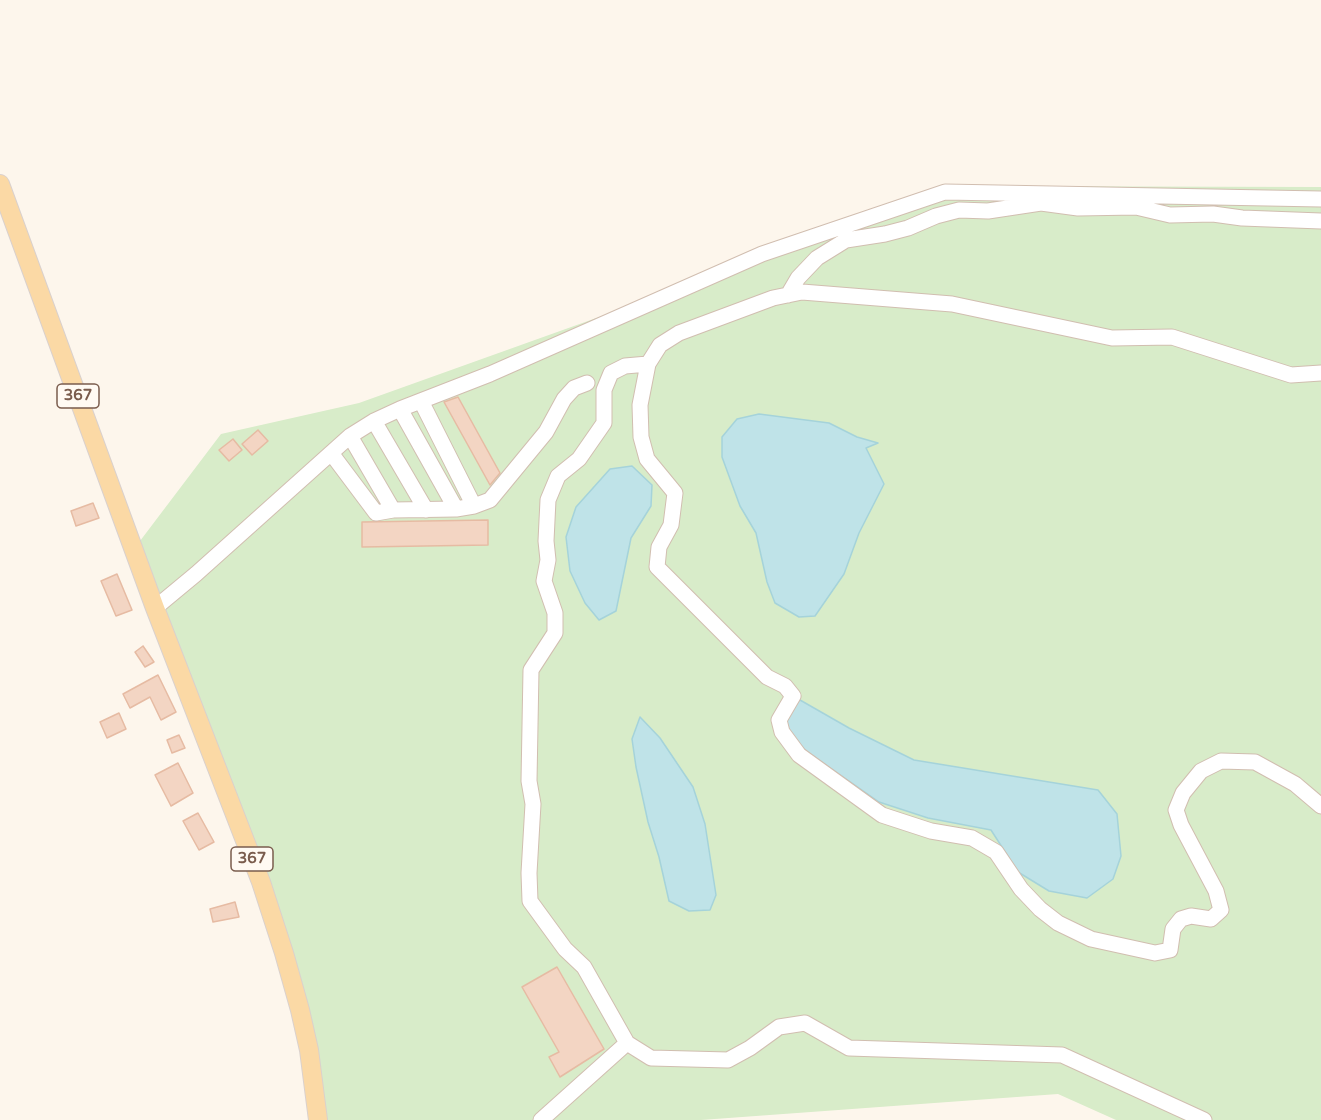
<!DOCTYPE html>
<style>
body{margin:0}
canvas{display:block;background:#fdf6ec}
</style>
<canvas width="1321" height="1120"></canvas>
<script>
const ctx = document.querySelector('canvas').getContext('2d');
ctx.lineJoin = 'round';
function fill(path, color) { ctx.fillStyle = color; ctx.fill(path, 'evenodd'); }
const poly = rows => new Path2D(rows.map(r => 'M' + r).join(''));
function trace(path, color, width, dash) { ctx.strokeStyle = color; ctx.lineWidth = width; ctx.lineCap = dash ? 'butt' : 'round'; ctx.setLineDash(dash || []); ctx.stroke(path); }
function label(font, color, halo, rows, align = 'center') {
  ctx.font = font + ' "Varela Round",sans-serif'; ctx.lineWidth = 4.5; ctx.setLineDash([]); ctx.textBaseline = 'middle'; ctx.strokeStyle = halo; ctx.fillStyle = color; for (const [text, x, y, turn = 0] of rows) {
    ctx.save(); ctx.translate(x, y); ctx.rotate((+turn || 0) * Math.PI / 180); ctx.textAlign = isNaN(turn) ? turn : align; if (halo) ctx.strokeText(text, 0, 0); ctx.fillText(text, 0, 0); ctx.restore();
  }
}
fill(poly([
 [943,186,1321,187,1321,1120,1116,1120,1058,1094,701,1120,322,1120,298,992,140,541,221,434,359,403,775,254]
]), '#d8ecc9');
const water = poly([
 [759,414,829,423,857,437,878,443,866,448,884,484,859,533,844,574,815,616,799,617,775,603,767,582,756,533,740,506,722,457,722,437,737,419,759,414],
 [632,466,652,485,651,506,631,538,616,611,599,620,585,603,570,571,566,537,576,507,610,469,632,466],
 [800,700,849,728,914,760,1098,790,1117,814,1121,856,1113,879,1087,898,1049,891,1018,872,991,830,928,818,879,802,806,751,785,727,783,709,800,700],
 [640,717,660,738,693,787,705,824,716,895,710,910,689,911,669,901,659,857,648,822,636,767,632,739,640,717]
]);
fill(water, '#bfe3e8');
trace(water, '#a5d3da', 1.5);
const building = poly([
 [458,397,500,473,490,485,444,402,458,397],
 [258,430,268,441,252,455,242,444,258,430],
 [233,439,242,450,229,461,219,450,233,439],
 [93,503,99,518,76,526,71,511,93,503],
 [488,520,488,545,362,547,362,522,488,520],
 [117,574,132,610,116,616,101,581,117,574],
 [143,646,154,662,145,667,135,652,143,646],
 [158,675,176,712,161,720,150,697,130,708,123,694,158,675],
 [119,713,126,729,107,738,100,722,119,713],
 [179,735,185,748,172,753,167,740,179,735],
 [178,763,193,793,171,806,155,775,178,763],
 [198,813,214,842,199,850,183,821,198,813],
 [235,902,239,917,213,922,210,909,235,902],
 [557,967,604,1049,560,1077,549,1057,559,1052,522,987,557,967]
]);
fill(building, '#f3d5c3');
trace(building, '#e6bba3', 1.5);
const minor = poly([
 [788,295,798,278,817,258,846,240,885,234,908,228,936,216,959,210,988,211,1041,203,1078,208,1136,207,1170,215,1213,214,1242,218,1321,221],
 [648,364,625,366,611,373,604,390,604,423,579,459,558,476,548,500,546,541,548,560,544,581,555,613,555,633,531,670,529,781,533,804,529,873,530,901,565,949,584,967,627,1043,651,1058,728,1060,750,1048,779,1027,805,1023,849,1048,1062,1055,1204,1120],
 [1321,373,1291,375,1172,337,1112,338,952,304,802,292,773,298,679,333,660,345,648,364,640,405,641,437,647,459,675,493,671,525,659,547,657,567,767,677,785,686,793,696,779,720,782,732,799,755,882,815,931,831,972,838,996,852,1021,889,1040,909,1058,923,1091,939,1155,953,1170,950,1173,929,1181,919,1191,916,1211,919,1221,910,1216,891,1181,825,1176,810,1183,793,1201,771,1221,761,1255,762,1295,784,1321,806],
 [421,401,474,506],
 [400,409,456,509],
 [374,421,426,510],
 [350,436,393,510],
 [331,453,376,513,393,510,456,509,474,506,490,500,546,432,564,399,574,388,587,383],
 [155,608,196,574,350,436,374,421,400,409,490,374,762,254,945,192,1321,199],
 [541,1120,627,1043]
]);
const major = poly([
 [0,184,155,608,261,882,284,953,300,1010,309,1050,318,1120]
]);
trace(minor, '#d1beb0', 17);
trace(major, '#dad1cd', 20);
trace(minor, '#fff', 15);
trace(major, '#fbd9a5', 18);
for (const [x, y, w] of [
 [78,396,42],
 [252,859,42]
]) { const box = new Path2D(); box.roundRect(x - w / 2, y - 12, w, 24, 4.5); ctx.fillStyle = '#fffaf3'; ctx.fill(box); trace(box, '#7a5c4d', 1.5); }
label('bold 15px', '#7a5c4d', null, [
 ["367",78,396],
 ["367",252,859]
]);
</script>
